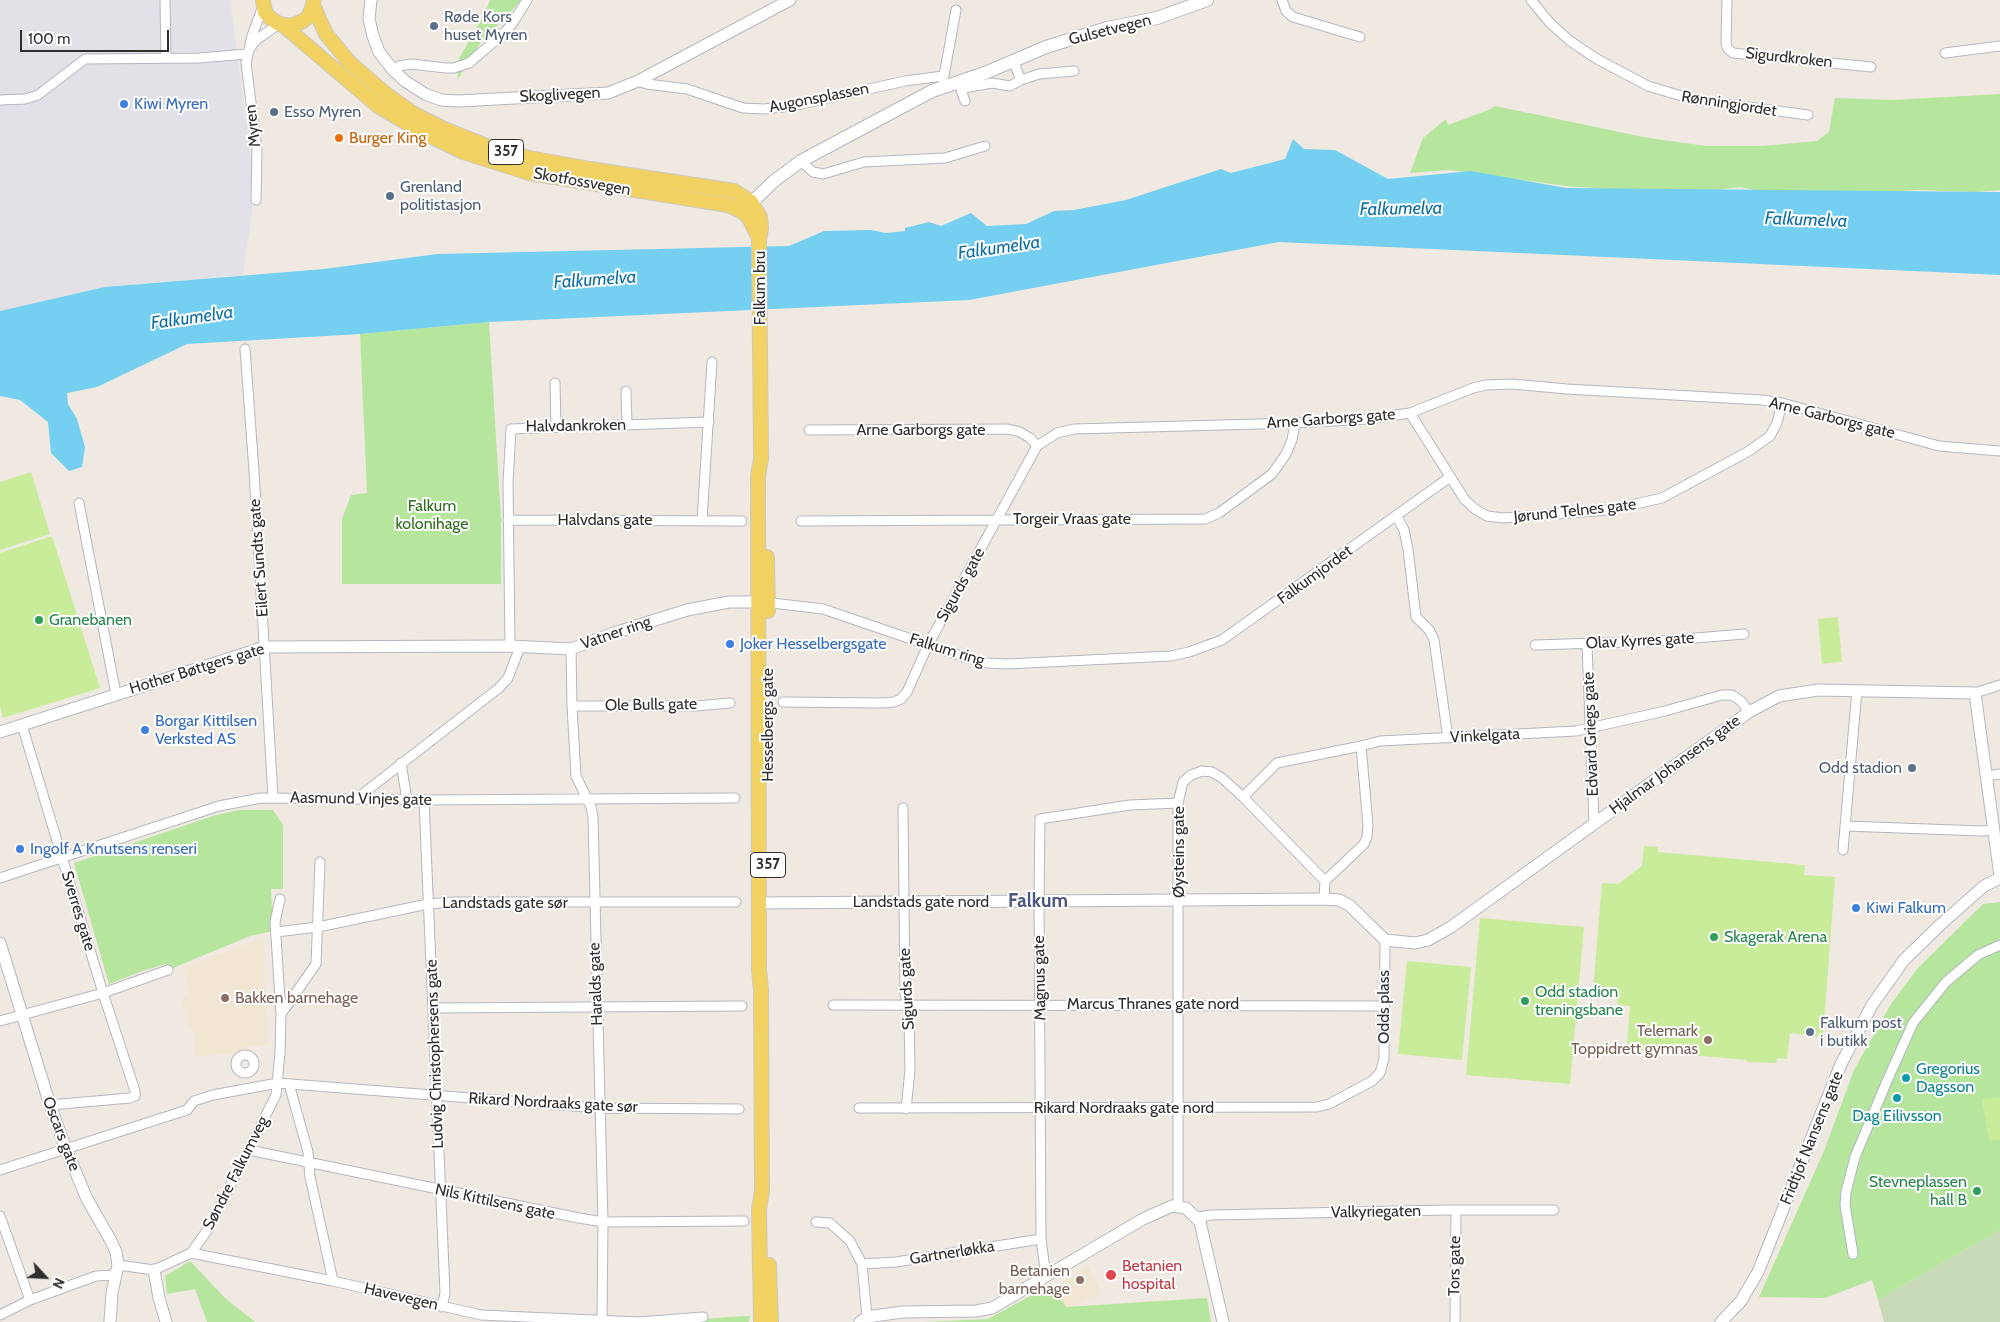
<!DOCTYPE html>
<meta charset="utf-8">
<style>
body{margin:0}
#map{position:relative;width:2000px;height:1322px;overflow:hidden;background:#efe9e1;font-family:Cabin,sans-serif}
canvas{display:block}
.north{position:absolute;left:20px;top:1252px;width:50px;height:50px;-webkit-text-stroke:4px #fff;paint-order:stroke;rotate:115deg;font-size:14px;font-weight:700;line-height:20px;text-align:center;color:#2e2e2e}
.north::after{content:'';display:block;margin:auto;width:18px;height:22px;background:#2e2e2e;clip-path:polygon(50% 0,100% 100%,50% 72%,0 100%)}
.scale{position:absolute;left:20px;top:30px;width:149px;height:22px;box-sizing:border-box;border:2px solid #2e2e2e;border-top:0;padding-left:6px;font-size:15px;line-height:18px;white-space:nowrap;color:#2e2e2e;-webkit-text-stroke:4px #fff;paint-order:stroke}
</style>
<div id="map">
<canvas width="2000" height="1322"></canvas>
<div class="north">N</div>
<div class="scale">100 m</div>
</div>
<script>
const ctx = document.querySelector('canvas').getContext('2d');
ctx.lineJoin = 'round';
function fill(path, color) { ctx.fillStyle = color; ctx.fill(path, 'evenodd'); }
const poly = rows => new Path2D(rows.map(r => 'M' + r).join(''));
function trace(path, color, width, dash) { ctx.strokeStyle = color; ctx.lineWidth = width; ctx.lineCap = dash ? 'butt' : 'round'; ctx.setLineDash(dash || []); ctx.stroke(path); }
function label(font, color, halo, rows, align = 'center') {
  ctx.font = font + ' Cabin,sans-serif'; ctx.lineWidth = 4; ctx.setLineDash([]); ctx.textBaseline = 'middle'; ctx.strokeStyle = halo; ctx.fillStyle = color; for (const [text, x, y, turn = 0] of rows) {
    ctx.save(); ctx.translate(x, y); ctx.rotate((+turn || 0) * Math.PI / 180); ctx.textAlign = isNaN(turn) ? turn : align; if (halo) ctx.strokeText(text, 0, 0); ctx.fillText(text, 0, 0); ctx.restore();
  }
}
fill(poly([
 [0,0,230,0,252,165,252,211,243,275,105,287,0,311]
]), '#e3e1e8');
fill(poly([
 [263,938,267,1045,247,1046,247,1052,194,1057,195,1033,190,1027,181,1000,189,996,184,967],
 [1088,1266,1102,1294,1063,1311,1045,1293]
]), '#f0e6d1');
fill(poly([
 [490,0,522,0,481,42,458,79,457,62,485,13],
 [2000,94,2000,190,1976,192,1917,190,1801,199,1740,187,1682,194,1566,186,1449,170,1410,173,1423,138,1446,119,1448,125,1491,109,1495,106,1648,138,1707,146,1762,146,1817,141,1829,132,1835,98,1892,100],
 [489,322,501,520,501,584,342,584,342,519,351,495,367,493,360,334],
 [240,810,273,810,283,825,283,889,271,889,273,931,250,936,168,970,166,964,145,970,109,984,74,863,216,815],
 [2000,902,2000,1230,1878,1300,1872,1280,1825,1298,1759,1297,1824,1151,1854,1070,1891,1004,1917,969,1983,904],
 [190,1261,225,1298,255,1322,207,1322,195,1289,167,1294,165,1276],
 [1052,1284,1066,1307,1207,1298,1211,1322,926,1322,988,1319],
 [750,1316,749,1322,674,1322,729,1317]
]), '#b6e59e');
fill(poly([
 [2000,1230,2000,1322,1884,1322,1878,1300]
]), '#c8d9b8');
fill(poly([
 [31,472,50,534,0,550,0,482],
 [52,536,100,688,3,718,0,707,0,553],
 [1838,617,1842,662,1822,664,1818,619],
 [1644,846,1658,847,1658,852,1805,865,1804,875,1835,877,1823,1037,1790,1033,1787,1059,1777,1058,1776,1063,1747,1062,1747,1060,1667,1053,1667,1056,1652,1054,1652,1052,1637,1050,1637,1046,1627,1045,1630,1006,1618,1005,1615,992,1593,990,1602,883,1618,884,1642,866],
 [1480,918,1584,927,1570,1084,1466,1075],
 [1407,961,1471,967,1462,1060,1398,1054],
 [2000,1097,2000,1139,1989,1141,1982,1099]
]), '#c9ec9a');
fill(poly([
 [1293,139,1304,149,1335,150,1388,179,1471,171,1566,188,2000,192,2000,275,1279,242,969,300,489,322,360,334,187,344,97,387,67,393,68,404,77,419,85,447,82,467,69,471,51,453,48,422,20,400,0,396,0,311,105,287,324,269,437,254,789,246,824,231,871,230,886,233,905,231,905,228,929,222,941,226,971,213,987,226,1026,224,1054,211,1074,210,1126,200,1221,169,1231,173,1285,159]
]), '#75cff0');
const minor = poly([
 [165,0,166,58],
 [1282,0,1286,11,1293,17,1360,37],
 [1531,0,1550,23,1570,41,1597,59,1648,86,1695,100,1808,115],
 [1727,0,1726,44,1728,49,1733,53,1871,67],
 [250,48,256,40,279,24],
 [1945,53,2000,46],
 [1013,61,1021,80,1039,74,1074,71],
 [393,70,399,66,411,64,446,68,454,68,469,63,503,34,512,24,527,0],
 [638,81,647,84,687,89,743,108,764,109,792,106,905,81,943,76],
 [943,81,956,10],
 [0,100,25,99,38,95,85,59,199,58,247,54],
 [965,101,961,90,969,87,992,83,1010,86,1021,80],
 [801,161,813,172,823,174,864,162,945,158,985,146],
 [256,200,257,150,246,63,252,36,263,6],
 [245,349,254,471,273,798],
 [555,383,556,427],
 [626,391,627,425],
 [1410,413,1465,500,1475,509,1487,516,1503,518,1609,510,1662,498,1749,451,1770,436,1777,423,1782,403],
 [809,430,1008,429,1020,432,1030,438,1037,446,1057,433,1074,429,1295,423,1369,419,1410,413,1473,388,1486,385,1512,384,1567,389,1762,400,1782,403,1939,446,2000,451],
 [79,503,116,694],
 [1397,517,1404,530,1408,549,1416,617,1430,631,1434,640,1448,738],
 [508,520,742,521],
 [702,521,712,362],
 [801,521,1205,519,1219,513,1272,474,1286,454,1292,440,1295,423],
 [764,602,823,609,964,657,987,663,1007,664,1171,656,1189,652,1222,640,1450,477],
 [1535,645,1659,641,1744,634],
 [1587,645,1594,822],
 [510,646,508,483,511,429,709,422],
 [571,649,572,706,576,776,591,807,593,817,603,1222,602,1322],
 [1975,693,2000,685],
 [783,702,882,703,894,702,901,699,907,692,928,645,1037,446],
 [572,706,696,706,730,703],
 [22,725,103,993,135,1091,135,1096,130,1098,50,1105],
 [401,763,407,800],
 [1987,776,2000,774],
 [1243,797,1277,763,1361,746],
 [356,799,499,688,508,678,520,647],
 [424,800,445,1293,442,1307],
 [903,808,905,993,909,1016,910,1070,906,1109],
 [1845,826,1982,831,1993,830],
 [1843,850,1857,690],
 [0,878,219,806,261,798,424,800,735,798],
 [1325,881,1364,844,1367,837,1368,825,1361,746,1380,741,1576,731,1665,711,1722,695,1732,695,1741,701,1749,712],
 [276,932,318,927,428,904,454,902,736,902],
 [833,1005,1383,1006],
 [434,1008,742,1006],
 [281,1014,316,964,320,862],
 [0,1021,103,993,168,970],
 '236 1064a9 9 0 1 1 18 0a9 9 0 1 1-18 0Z',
 [289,1084,308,1152,310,1177,333,1281],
 [859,1108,1317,1107,1329,1104,1372,1081,1380,1073,1384,1059,1385,940],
 [249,1150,579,1218,603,1222,744,1221],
 [0,1170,187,1110,194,1101,213,1095,278,1083,599,1108,739,1109],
 [1178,1206,1178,803,1183,782,1191,775,1202,771,1212,772,1222,778,1243,797,1325,881,1324,899],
 [0,1216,30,1300],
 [1198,1217,1211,1215,1448,1210,1554,1210],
 [816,1222,830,1223,850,1241,862,1264,867,1317],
 [191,1253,333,1281,481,1315,639,1322,703,1317],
 [1853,1254,1845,1205,1846,1192,1855,1157,1887,1081,1913,1023,1946,982,1978,955,2000,945],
 [862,1264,896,1262,1041,1239],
 [118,1265,154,1270,191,1253,209,1228,276,1095,280,1052,281,1014,275,922,280,899],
 [1046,1277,1041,1239,1039,901,1040,819,1130,805,1178,803],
 [0,1315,30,1300,96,1276,116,1275],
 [1455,1322,1456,1210]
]);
const tertiary = poly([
 [371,0,369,19,373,36,379,52,393,70,405,81,425,94,441,100,459,101,608,93,638,81,790,0],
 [0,732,265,647,510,646,571,649,614,633,687,610,729,602,758,602],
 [758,903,1324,899,1339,900,1349,905,1385,940,1415,943,1428,940,1451,927,1749,712,1779,696,1818,690,1975,693,2000,876],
 [0,943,50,1105,66,1149,87,1199,111,1241,116,1252,118,1265,112,1293,110,1322],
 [154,1270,159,1298,166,1322],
 [860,1322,867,1317,902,1312,976,1311,992,1308,1143,1219,1172,1206,1186,1208,1200,1222,1223,1322],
 [1721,1322,1741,1301,1758,1272,1841,1064,1872,1005,1904,960,1940,925,1984,886,2000,878]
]);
const secondary = poly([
 [744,210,774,181,801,161,932,91,985,73,1046,47,1107,28,1157,18,1207,0]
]);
const primary = poly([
 [263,0,265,12,269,17,279,24,291,26,303,21,308,17,311,11,314,0],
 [313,5,326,34,350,63,387,95,414,114,444,129,489,147,529,158,590,169,734,191,751,202,760,217,761,228,759,241,761,459,758,476,759,969,761,991,762,1191,759,1210,761,1322],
 [284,26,378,106,424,133,463,152,529,173,728,205,743,212,749,218,758,236],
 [767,557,768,611],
 [769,1265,771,1322]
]);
trace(minor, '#b4b7c1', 11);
trace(tertiary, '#b4b7c1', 13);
trace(secondary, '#b4b7c1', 14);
trace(primary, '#c9c9c9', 16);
trace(minor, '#fff', 9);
trace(tertiary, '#fff', 11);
trace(secondary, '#fff', 12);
trace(primary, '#f2d163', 14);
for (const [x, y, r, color] of [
 [434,26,5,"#5c6f8a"],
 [124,104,5,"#3f7fe0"],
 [274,112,5,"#5c6f8a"],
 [339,138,5,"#e8710a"],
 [390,196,5,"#5c6f8a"],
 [39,620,5,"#2e9e5b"],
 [730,644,5,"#3f7fe0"],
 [145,730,5,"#3f7fe0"],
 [1912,768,5,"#5c6f8a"],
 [20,849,5,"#3f7fe0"],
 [1856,908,5,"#3f7fe0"],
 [1714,937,5,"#2e9e5b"],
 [225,998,5,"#8d6e63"],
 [1525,1001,5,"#2e9e5b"],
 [1810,1032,5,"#5c6f8a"],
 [1708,1040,5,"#8d6e63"],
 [1906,1078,5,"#0f9aa8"],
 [1897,1098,5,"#0f9aa8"],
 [1977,1191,5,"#2e9e5b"],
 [1111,1275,6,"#e0444e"],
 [1080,1280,5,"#8d6e63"]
]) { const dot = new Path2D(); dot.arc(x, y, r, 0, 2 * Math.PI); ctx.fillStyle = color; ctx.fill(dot); trace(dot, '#fff', 2); }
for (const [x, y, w] of [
 [506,152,35],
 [768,865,35]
]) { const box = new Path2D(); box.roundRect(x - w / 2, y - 12.5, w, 25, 4); ctx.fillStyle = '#fff'; ctx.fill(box); trace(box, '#2e2e2e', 1); }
label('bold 15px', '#2e2e2e', null, [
 ["357",506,152],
 ["357",768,865]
]);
label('16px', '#4e5e75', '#fff', [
 ["Røde Kors",444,17],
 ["huset Myren",444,35],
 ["Esso Myren",284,112],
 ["Grenland",400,187],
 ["politistasjon",400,205],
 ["Odd stadion",1902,768,"right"],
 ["Falkum post",1820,1023],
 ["i butikk",1820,1041]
], 'left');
label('16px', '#2e2e2e', '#fff', [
 ["Gulsetvegen",1110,30,-14],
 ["Sigurdkroken",1789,58,6],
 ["Skoglivegen",560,95,-3],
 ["Augonsplassen",819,98,-11],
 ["Rønningjordet",1729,104,9],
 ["Myren",253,126,-97],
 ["Skotfossvegen",582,182,10],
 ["Falkum bru",760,288,-90],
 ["Arne Garborgs gate",1832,418,14],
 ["Arne Garborgs gate",1331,419,-4],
 ["Halvdankroken",576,426,-1],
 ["Arne Garborgs gate",921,430],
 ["Jørund Telnes gate",1575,511,-6],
 ["Torgeir Vraas gate",1072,519],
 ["Halvdans gate",605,520],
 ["Eilert Sundts gate",259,558,-94],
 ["Falkumjordet",1315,575,-36],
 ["Sigurds gate",961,585,-61],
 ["Vatner ring",616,633,-19],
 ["Olav Kyrres gate",1640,641,-3],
 ["Falkum ring",947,650,17],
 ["Hother Bøttgers gate",197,669,-17],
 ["Ole Bulls gate",651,705,-1],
 ["Hesselbergs gate",768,725,-90],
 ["Edvard Griegs gate",1591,734,-92],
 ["Vinkelgata",1485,736,-3],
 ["Hjalmar Johansens gate",1675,765,-36],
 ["Aasmund Vinjes gate",361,799,1],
 ["Øysteins gate",1179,852,-90],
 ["Landstads gate nord",921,902],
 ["Landstads gate sør",505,903],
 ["Sverres gate",78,911,73],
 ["Magnus gate",1040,978,-91],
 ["Haralds gate",596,984,-92],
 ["Sigurds gate",907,989,-93],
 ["Marcus Thranes gate nord",1153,1004],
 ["Odds plass",1384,1007,-90],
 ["Ludvig Christophersens gate",435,1054,-92],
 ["Rikard Nordraaks gate sør",553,1103,3],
 ["Rikard Nordraaks gate nord",1124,1108],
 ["Oscars gate",61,1134,69],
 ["Fridtjof Nansens gate",1812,1138,-68],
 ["Søndre Falkumveg",236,1173,-63],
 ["Nils Kittilsens gate",495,1202,12],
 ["Valkyriegaten",1376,1212,-1],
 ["Gartnerløkka",952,1253,-9],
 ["Tors gate",1455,1266,-89],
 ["Havevegen",401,1297,13]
]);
label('16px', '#366cbe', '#fff', [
 ["Kiwi Myren",134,104],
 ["Joker Hesselbergsgate",740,644],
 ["Borgar Kittilsen",155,721],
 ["Verksted AS",155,739],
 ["Ingolf A Knutsens renseri",30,849],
 ["Kiwi Falkum",1866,908]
], 'left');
label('16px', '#c56008', '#fff', [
 ["Burger King",349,138]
], 'left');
label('16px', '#2c6e1b', '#fff', [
 ["Falkum",432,506],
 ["kolonihage",432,524]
]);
label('16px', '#27864d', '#fff', [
 ["Granebanen",49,620],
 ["Skagerak Arena",1724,937],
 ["Odd stadion",1535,992],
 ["treningsbane",1535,1010],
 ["Stevneplassen",1967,1182,"right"],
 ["hall B",1967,1200,"right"]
], 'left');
label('16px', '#785e54', '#fff', [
 ["Bakken barnehage",235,998,"left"],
 ["Telemark",1698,1031],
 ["Toppidrett gymnas",1698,1049],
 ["Betanien",1070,1271],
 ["barnehage",1070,1289]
], 'right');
label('16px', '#0d838f', '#fff', [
 ["Gregorius",1916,1069],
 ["Dagsson",1916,1087],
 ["Dag Eilivsson",1897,1116,"center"]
], 'left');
label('16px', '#be3a42', '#fff', [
 ["Betanien",1122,1266],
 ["hospital",1122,1284]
], 'left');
label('italic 18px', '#0d6fa3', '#fff', [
 ["Falkumelva",1401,209,-1],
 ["Falkumelva",1806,220,2],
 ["Falkumelva",999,248,-8],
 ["Falkumelva",595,280,-4],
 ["Falkumelva",192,318,-8]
]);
label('bold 19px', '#4d5680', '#fff', [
 ["Falkum",1038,901]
]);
</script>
